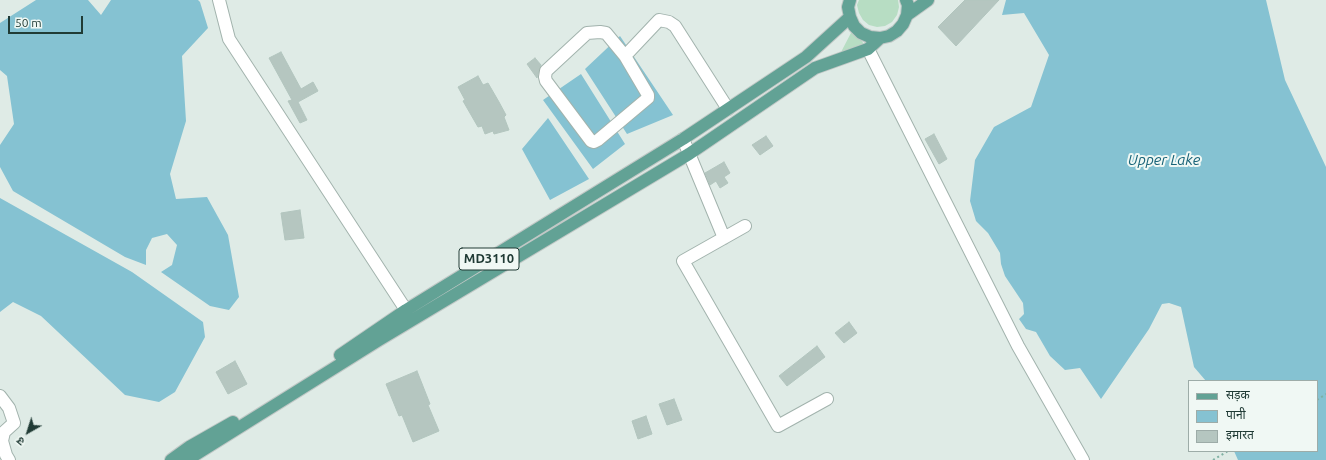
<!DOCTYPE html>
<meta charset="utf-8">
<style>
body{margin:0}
#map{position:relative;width:1326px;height:460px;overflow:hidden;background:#dfebe6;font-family:Ubuntu,"Noto Sans Devanagari",sans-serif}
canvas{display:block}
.legend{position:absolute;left:1188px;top:380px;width:130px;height:72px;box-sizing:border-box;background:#f0f8f4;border:1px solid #9daca8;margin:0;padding:5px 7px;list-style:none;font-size:12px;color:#203b35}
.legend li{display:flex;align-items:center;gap:8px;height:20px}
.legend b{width:20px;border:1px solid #9daca8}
.north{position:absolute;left:8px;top:412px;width:40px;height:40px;-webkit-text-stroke:3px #f0f8f4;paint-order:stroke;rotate:219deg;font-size:11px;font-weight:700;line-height:16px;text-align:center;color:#203b35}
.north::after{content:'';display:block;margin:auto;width:14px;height:18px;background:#203b35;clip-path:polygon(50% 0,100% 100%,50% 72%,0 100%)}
.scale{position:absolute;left:8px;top:16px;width:75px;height:18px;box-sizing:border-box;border:2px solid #203b35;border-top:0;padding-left:5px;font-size:12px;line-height:14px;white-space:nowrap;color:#203b35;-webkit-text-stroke:3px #f0f8f4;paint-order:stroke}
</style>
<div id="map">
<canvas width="1326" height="460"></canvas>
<ul class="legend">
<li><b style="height:5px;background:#62a295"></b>सड़क</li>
<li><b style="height:11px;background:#85c2d2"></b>पानी</li>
<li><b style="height:11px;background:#b5c6c0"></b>इमारत</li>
</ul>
<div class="north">उ</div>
<div class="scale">50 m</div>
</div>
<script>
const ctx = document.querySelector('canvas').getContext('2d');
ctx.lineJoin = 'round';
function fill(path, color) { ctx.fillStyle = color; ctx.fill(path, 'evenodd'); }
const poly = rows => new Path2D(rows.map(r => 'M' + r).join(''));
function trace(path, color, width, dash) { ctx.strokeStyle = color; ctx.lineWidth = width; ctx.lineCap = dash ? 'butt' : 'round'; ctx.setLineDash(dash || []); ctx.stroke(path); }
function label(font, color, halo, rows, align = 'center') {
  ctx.font = font + ' Ubuntu,sans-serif'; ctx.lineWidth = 4; ctx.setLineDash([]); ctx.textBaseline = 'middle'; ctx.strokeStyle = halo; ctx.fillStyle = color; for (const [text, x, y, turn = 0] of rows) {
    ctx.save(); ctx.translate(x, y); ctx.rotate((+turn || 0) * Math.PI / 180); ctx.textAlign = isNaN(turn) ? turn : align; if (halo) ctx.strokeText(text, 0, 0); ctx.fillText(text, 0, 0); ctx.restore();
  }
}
fill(poly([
 [859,0,898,0,899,7,897,15,892,22,885,26,877,27,869,25,863,20,859,13,857,5],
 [852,31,860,37,864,45,840,54]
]), '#b7ddc3');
fill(poly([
 [36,0,88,0,101,15,111,0,198,0,200,2,208,28,182,56,186,121,170,174,176,199,207,197,228,235,239,297,229,310,210,306,161,272,172,265,177,245,167,234,152,238,146,250,146,265,125,257,13,191,0,167,0,145,14,124,7,76,0,70,0,23],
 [1006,0,1266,0,1285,80,1326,167,1326,460,1238,460,1234,451,1317,451,1317,381,1206,381,1194,367,1181,307,1169,303,1162,304,1149,329,1101,399,1080,368,1065,370,1050,356,1036,332,1026,329,1019,319,1024,314,1023,303,1005,276,1001,264,1000,253,988,233,976,221,970,201,975,160,994,127,1031,107,1049,55,1024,13,1002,15],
 [620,36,673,115,627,134,585,69],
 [581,74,625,144,593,169,543,100],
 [548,118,589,179,550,200,522,149],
 [0,198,132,272,203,322,205,337,175,392,159,402,125,395,41,316,13,302,0,312]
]), '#85c2d2');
const building = poly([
 [965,0,999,0,956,46,938,27,965,0],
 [281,52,301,89,313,82,318,91,298,102,307,120,300,123,288,101,292,100,269,58,281,52],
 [535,58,541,65,539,70,537,78,527,64,535,58],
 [478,76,483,85,488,83,499,102,506,115,504,117,509,130,494,134,493,131,485,134,482,126,478,127,463,101,465,100,458,87,478,76],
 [934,134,947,159,939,164,925,139,934,134],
 [766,136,773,146,760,155,752,145,766,136],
 [724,162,730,173,724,177,728,183,720,188,716,181,710,185,705,173,724,162],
 [300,210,304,238,285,240,281,213,300,210],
 [849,322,857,333,844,343,835,333,849,322],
 [817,346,825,357,787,386,779,376,817,346],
 [235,361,247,384,228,394,216,372,235,361],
 [417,371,430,404,428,405,439,431,413,442,402,415,399,416,386,384,417,371],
 [674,399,682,420,667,425,659,404,674,399],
 [646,416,652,434,638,439,632,421,646,416]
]);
fill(building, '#b5c6c0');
trace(building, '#b2c5be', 1);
const minor = poly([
 [219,0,229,39,406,310],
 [600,32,606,33,625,56,648,95,648,98,598,140,594,142,591,141,546,81,545,77,546,71,587,33,600,32],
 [868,49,1018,346,1083,460],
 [625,56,659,20,669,22,675,26,728,109],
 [683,139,724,238],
 [745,226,683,261,778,426,827,399],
 [0,396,9,408,14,423,4,432,2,441,6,455,9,460]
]);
const major = poly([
 [850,0,848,7,850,17,854,26,861,33,870,37,880,38,889,36,897,31,903,24,907,15,908,5,906,0],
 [907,15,928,0],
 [340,355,406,310,683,139,806,57,850,17],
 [171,460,189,447,233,422],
 [187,460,379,340,689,154,815,68,868,49,880,38]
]);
trace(minor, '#a2b3ad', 14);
trace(major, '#c1c8c6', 14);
trace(poly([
 [1317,400,1326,394],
 [1213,460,1228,451]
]), '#7fb0a3', 2, [2, 3]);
trace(minor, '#fff', 12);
trace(major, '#62a295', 12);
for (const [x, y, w] of [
 [489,259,60]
]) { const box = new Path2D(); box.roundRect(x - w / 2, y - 11, w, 22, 3); ctx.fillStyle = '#f0f8f4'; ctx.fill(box); trace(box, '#203b35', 1); }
label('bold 13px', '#203b35', null, [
 ["MD3110",489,259]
]);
label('italic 15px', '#196479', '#f0f8f4', [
 ["Upper Lake",1164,160]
]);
</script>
